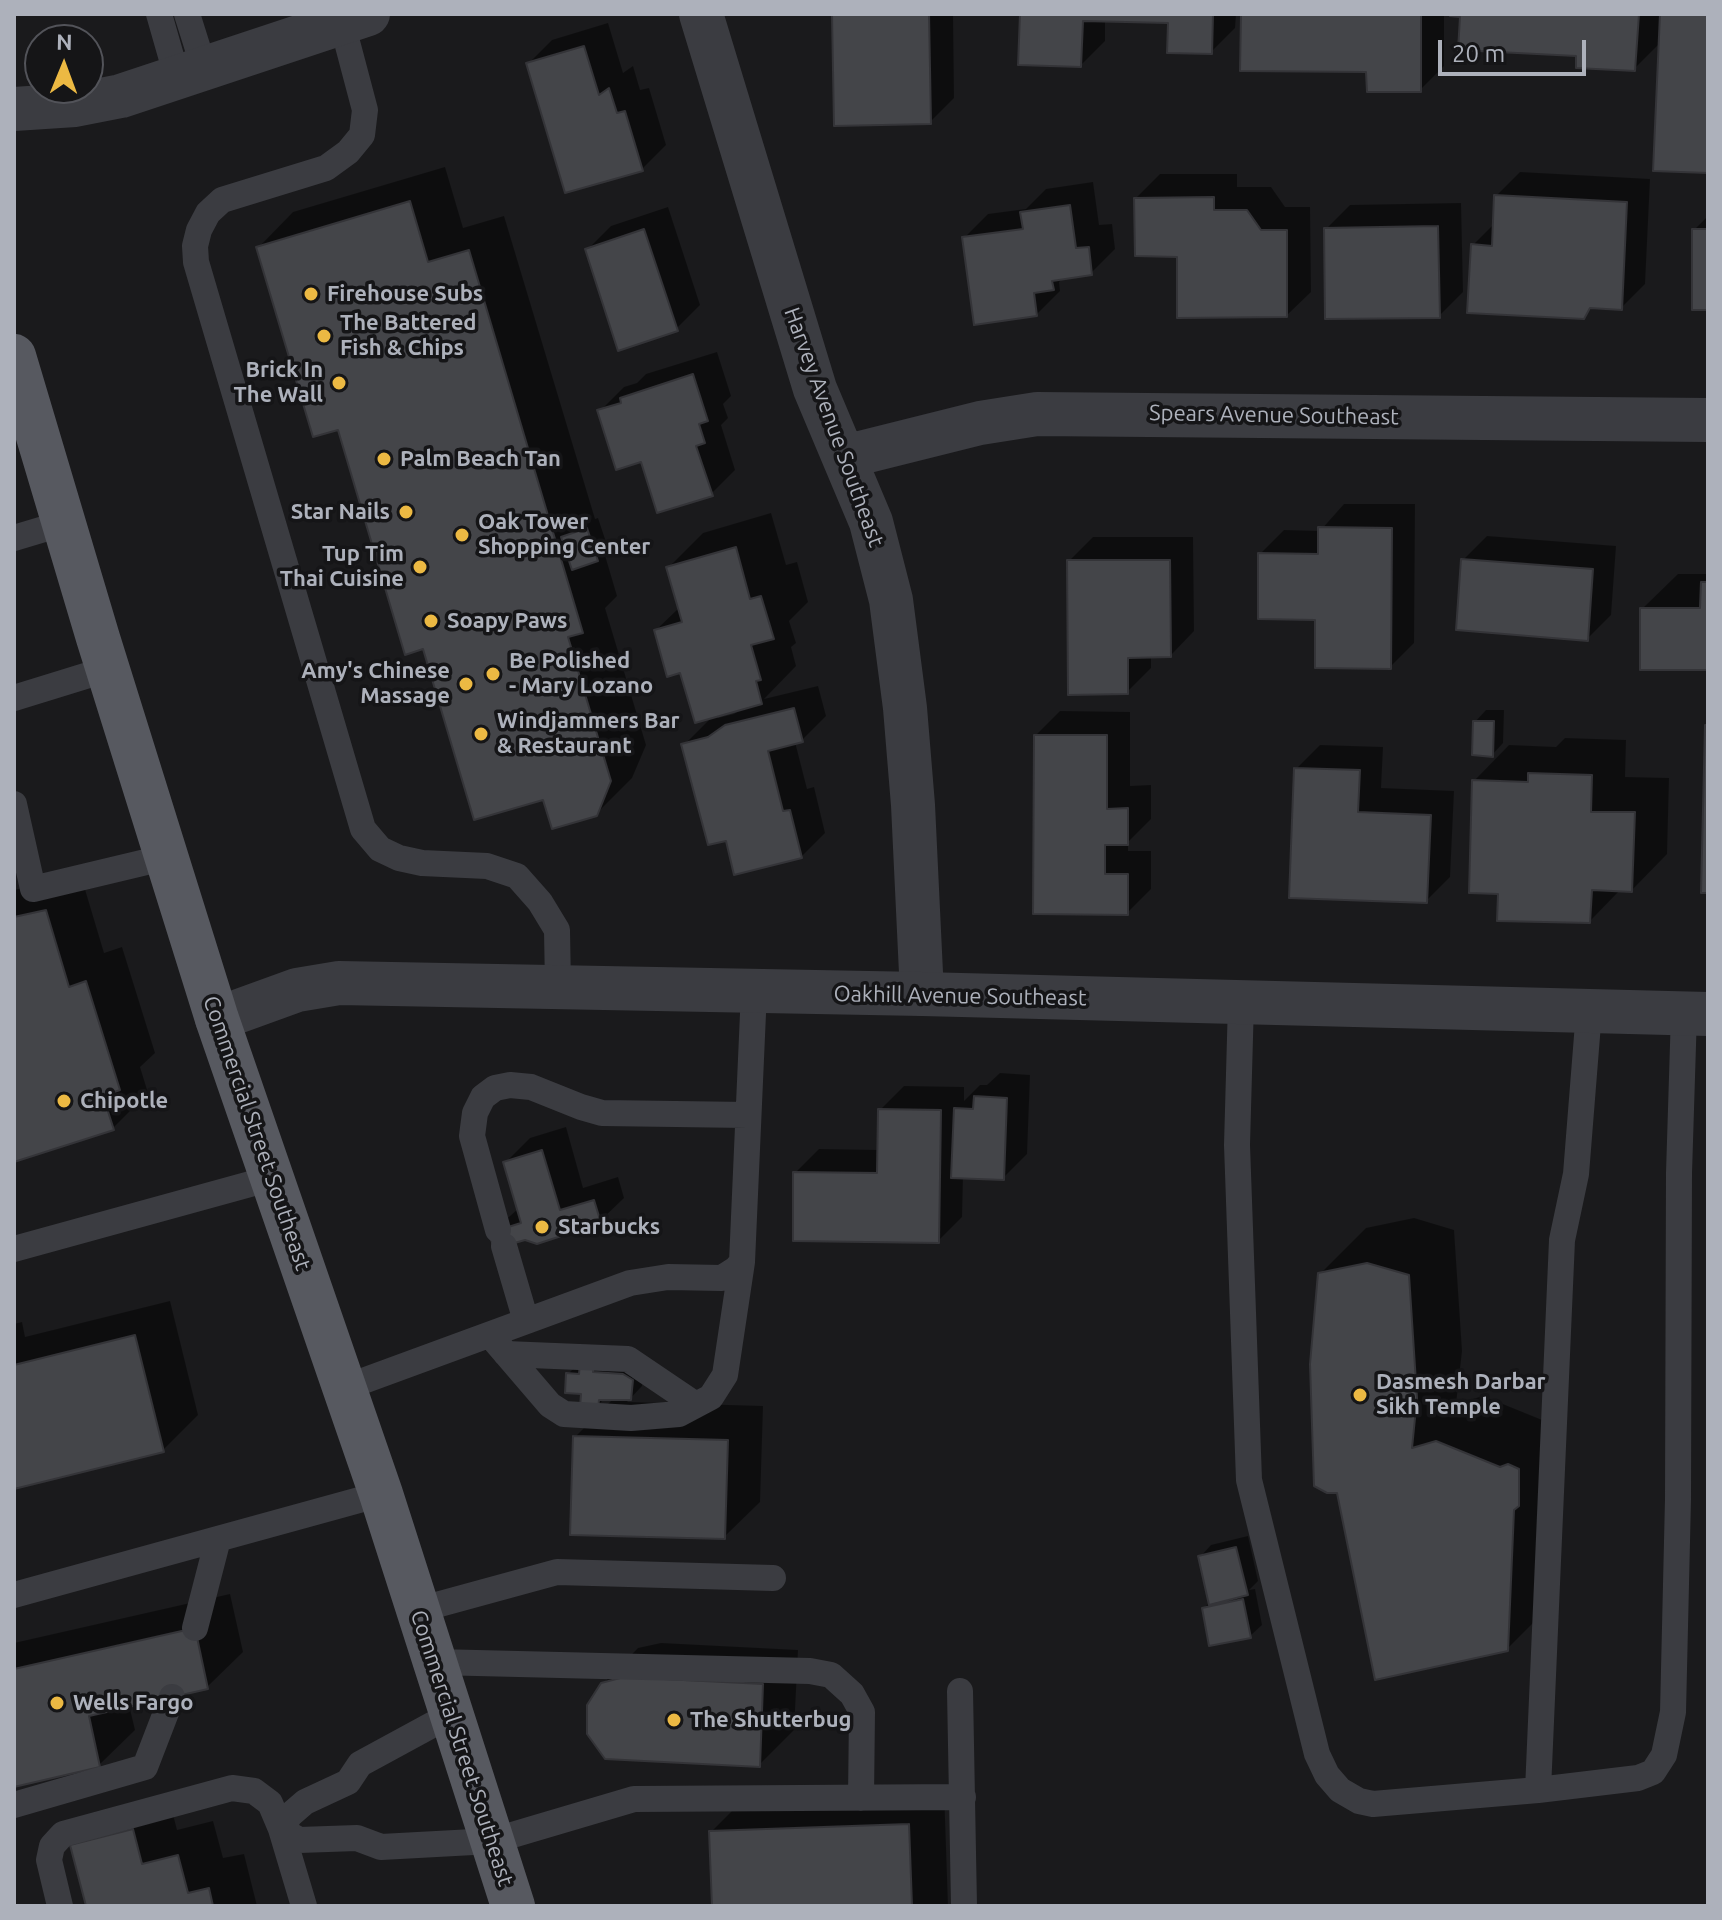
<!DOCTYPE html>
<style>
body{margin:0}
#map{position:relative;width:1722px;height:1920px;overflow:hidden;background:#1a1a1c;font-family:Ubuntu,sans-serif}
canvas{display:block}
.frame{position:absolute;inset:0;border:16px solid #adb1bb;pointer-events:none}
.north{position:absolute;left:24px;top:24px;width:80px;height:80px;box-sizing:border-box;background:#151517;border:2px solid #525359;border-radius:50%;rotate:1deg;font-size:22px;font-weight:700;line-height:32px;text-align:center;color:#adb1bb}
.north::after{content:'';display:block;margin:auto;width:28px;height:36px;background:#ecb943;clip-path:polygon(50% 0,100% 100%,50% 72%,0 100%)}
.scale{position:absolute;left:1438px;top:40px;width:148px;height:36px;box-sizing:border-box;border:4px solid #adb1bb;border-top:0;padding-left:10px;font-size:24px;line-height:28px;white-space:nowrap;color:#adb1bb;-webkit-text-stroke:6px #151517;paint-order:stroke}
</style>
<div id="map">
<canvas width="1722" height="1920"></canvas>
<div class="frame"></div>
<div class="north">N</div>
<div class="scale">20 m</div>
</div>
<script>
const ctx = document.querySelector('canvas').getContext('2d');
ctx.lineJoin = 'round';
function fill(path, color) { ctx.fillStyle = color; ctx.fill(path, 'evenodd'); }
const poly = rows => new Path2D(rows.map(r => 'M' + r).join(''));
function trace(path, color, width, dash) { ctx.strokeStyle = color; ctx.lineWidth = width; ctx.lineCap = dash ? 'butt' : 'round'; ctx.setLineDash(dash || []); ctx.stroke(path); }
function label(font, color, halo, rows, align = 'center') {
  ctx.font = font + ' Ubuntu,sans-serif'; ctx.lineWidth = 7; ctx.setLineDash([]); ctx.textBaseline = 'middle'; ctx.strokeStyle = halo; ctx.fillStyle = color; for (const [text, x, y, turn = 0] of rows) {
    ctx.save(); ctx.translate(x, y); ctx.rotate((+turn || 0) * Math.PI / 180); ctx.textAlign = isNaN(turn) ? turn : align; if (halo) ctx.strokeText(text, 0, 0); ctx.fillText(text, 0, 0); ctx.restore();
  }
}
fill(poly([
 [834,14,953,14,954,98,930,122],
 [1022,14,1236,14,1235,28,1211,52,1170,22,1105,20,1105,41,1081,65],
 [1243,14,1444,14,1444,66,1420,90,1368,70],
 [1452,14,1708,14,1708,171,1661,42,1634,69],
 [608,23,623,73,633,66,640,90,649,88,666,145,642,169,528,64,552,40],
 [445,167,463,228,504,216,595,519,598,518,608,548,604,552,617,596,605,608,646,745,632,778,596,814,545,797,424,647,339,427,258,248,293,212],
 [1520,172,1650,179,1645,284,1621,308,1594,306,1583,317,1473,245,1495,223,1496,196],
 [1160,174,1237,174,1237,187,1271,187,1285,207,1310,207,1311,292,1287,315,1179,255,1136,198],
 [1093,182,1099,225,1112,224,1115,249,1091,273,1064,277,1059,282,1060,291,1036,315,964,238,988,214,1026,209,1046,189],
 [1461,203,1463,292,1439,316,1326,229,1350,205],
 [668,207,700,305,676,329,587,250,611,226],
 [1708,216,1708,308,1694,230],
 [717,352,731,396,723,404,728,418,721,425,735,470,711,494,642,460,600,411,624,387,637,383,646,374],
 [1344,504,1415,504,1414,643,1390,667,1317,618,1260,554,1284,530,1320,531],
 [771,513,786,565,797,562,808,602,789,621,796,643,791,647,796,666,764,699,818,686,826,716,802,740,795,742,807,789,814,787,825,833,801,857,727,838,684,745,713,716,656,630,680,607,668,568,703,533],
 [743,708,734,714,718,718,717,715],
 [1487,536,1616,546,1611,615,1587,639,1463,560],
 [1093,537,1193,537,1194,631,1171,655,1151,655,1151,668,1127,692,1069,561],
 [1678,574,1708,574,1708,668,1642,609],
 [1486,710,1504,710,1503,743,1492,755,1475,722],
 [1060,711,1130,712,1130,786,1151,785,1151,819,1128,842,1128,851,1151,851,1151,889,1127,913,1035,912,1036,735],
 [1565,738,1626,740,1625,777,1669,778,1667,854,1632,890,1621,889,1590,921,1500,892,1474,781,1509,745,1556,747],
 [1320,745,1383,747,1381,788,1454,791,1450,877,1426,901,1296,769],
 [81,876,104,953,122,947,155,1053,140,1067,148,1093,113,1128,14,1160,14,890],
 [1000,1073,1030,1075,1027,1154,1003,1178,963,1176,962,1217,938,1241,795,1173,819,1149,879,1150,880,1110,904,1086,964,1087,964,1101,980,1085,987,1085],
 [566,1127,583,1188,618,1177,624,1198,600,1221,525,1238,491,1233,519,1208,506,1162,530,1138],
 [1414,1218,1454,1230,1462,1351,1456,1404,1483,1396,1547,1422,1553,1603,1507,1649,1320,1274,1366,1228],
 [170,1301,198,1415,163,1450,14,1487,14,1324,22,1322,25,1337],
 [580,1362,644,1368,642,1386,627,1402,763,1406,760,1502,724,1537,575,1437,614,1398,605,1398,597,1406,583,1392,568,1374],
 [1248,1536,1258,1581,1249,1590,1255,1589,1262,1625,1250,1636,1204,1608,1210,1602,1200,1557,1211,1545],
 [230,1594,243,1652,207,1687,129,1705,135,1730,99,1765,14,1785,14,1643],
 [661,1643,798,1650,794,1730,759,1765,602,1685,638,1648],
 [944,1789,948,1906,714,1906,711,1832,746,1797],
 [168,1795,177,1830,213,1821,223,1858,244,1854,257,1906,75,1906,87,1903,72,1846]
]), '#0007');
const building = poly([
 [832,14,929,14,931,124,834,126,832,14],
 [1020,14,1213,14,1212,54,1167,53,1168,23,1083,21,1081,67,1018,65,1020,14],
 [1241,14,1421,14,1421,92,1367,92,1366,72,1240,71,1241,14],
 [1450,14,1639,14,1635,71,1576,68,1576,56,1458,50,1460,17,1450,16,1450,14],
 [1660,14,1708,14,1708,173,1653,171,1660,14],
 [584,46,599,95,609,88,617,113,625,111,643,171,565,193,526,63,584,46],
 [1494,195,1627,202,1622,310,1590,308,1584,319,1467,313,1471,244,1492,246,1494,195],
 [1214,197,1214,210,1247,210,1261,230,1287,230,1287,317,1177,318,1177,257,1135,256,1134,198,1214,197],
 [410,201,428,262,469,250,583,633,568,637,611,781,597,816,552,829,543,800,474,820,423,649,405,655,338,430,313,437,256,247,410,201],
 [1070,205,1076,248,1089,247,1092,275,1052,281,1054,290,1034,293,1037,316,974,325,962,237,1023,229,1020,212,1070,205],
 [1438,226,1440,318,1325,319,1324,228,1438,226],
 [644,229,678,331,618,351,585,249,644,229],
 [1692,229,1708,229,1708,310,1692,310,1692,229],
 [693,374,708,421,699,424,705,443,696,446,713,496,657,513,641,462,616,470,597,410,621,403,620,398,693,374],
 [1318,527,1392,528,1391,669,1315,668,1315,620,1258,619,1258,553,1318,554,1318,527],
 [587,528,598,561,572,570,561,537,587,528],
 [736,547,750,599,761,596,774,639,751,645,761,680,756,681,762,704,695,723,680,673,667,677,654,630,682,622,666,567,736,547],
 [1461,559,1593,569,1588,641,1456,630,1461,559],
 [1067,560,1170,560,1171,657,1128,658,1128,694,1068,695,1067,560],
 [1701,582,1708,582,1708,670,1640,670,1640,608,1700,608,1701,582],
 [794,708,803,742,768,751,783,811,790,810,802,858,734,875,726,841,708,845,681,744,708,737,725,725,794,708],
 [1473,721,1494,721,1493,757,1472,755,1473,721],
 [1705,725,1708,725,1708,893,1701,893,1705,725],
 [1034,735,1107,735,1107,809,1128,808,1128,845,1105,845,1105,874,1128,874,1128,915,1033,914,1034,735],
 [1294,768,1360,770,1358,812,1431,815,1427,903,1289,898,1294,768],
 [1528,773,1592,775,1591,812,1635,812,1632,892,1592,890,1590,923,1497,921,1498,894,1469,893,1472,780,1528,782,1528,773],
 [46,910,69,987,86,981,120,1090,103,1096,114,1130,14,1162,14,917,46,910],
 [974,1096,1007,1098,1004,1180,951,1178,954,1108,973,1109,974,1096],
 [878,1109,941,1110,939,1243,793,1241,793,1172,877,1173,878,1109],
 [542,1150,560,1210,594,1200,601,1223,537,1244,525,1240,494,1249,489,1233,521,1223,503,1162,542,1150],
 [1367,1263,1409,1275,1417,1398,1412,1448,1436,1441,1500,1467,1508,1464,1519,1469,1519,1506,1514,1510,1508,1651,1375,1680,1337,1493,1327,1493,1314,1486,1310,1364,1318,1273,1367,1263],
 [135,1335,164,1452,14,1489,14,1365,135,1335],
 [580,1363,594,1364,593,1372,623,1374,633,1380,631,1400,599,1400,598,1408,580,1407,581,1394,565,1393,566,1373,579,1374,580,1363],
 [573,1436,728,1440,725,1539,570,1535,573,1436],
 [1236,1547,1248,1595,1209,1605,1198,1556,1236,1547],
 [1243,1599,1251,1638,1209,1646,1202,1608,1243,1599],
 [195,1628,208,1689,89,1716,100,1767,14,1787,14,1669,195,1628],
 [624,1677,763,1684,760,1767,605,1759,587,1734,587,1705,601,1683,624,1677],
 [909,1824,912,1906,712,1906,709,1831,909,1824],
 [133,1829,142,1864,178,1855,188,1893,209,1888,213,1906,86,1906,70,1845,133,1829]
]);
fill(building, '#444549');
trace(building, '#343438', 2);
trace(poly([
 [159,14,177,77],
 [187,14,204,68],
 [342,23,365,110,362,135,348,152,326,168,222,200,208,213,199,230,195,246,196,262,363,829,380,849,399,858,422,863,487,866,517,876,540,902,557,930,558,987],
 [14,538,64,523],
 [14,698,108,669],
 [14,804,33,889,167,857],
 [1241,1002,1237,1145,1249,1480,1317,1754,1327,1775,1340,1790,1359,1801,1373,1804,1538,1790,1562,1240,1576,1174,1589,1011],
 [498,1230,472,1136,475,1113,483,1097,495,1088,510,1085,531,1087,581,1107,602,1113,748,1115],
 [504,1246,526,1321],
 [14,1249,272,1178],
 [490,1335,550,1405,564,1414,631,1418,679,1414,711,1397,725,1375,742,1262],
 [506,1354,628,1359,696,1405],
 [344,1388,630,1283,668,1277,722,1278,736,1269,742,1262,754,991],
 [14,1595,381,1494],
 [418,1610,557,1572,773,1578],
 [195,1628,218,1539],
 [435,1662,810,1671,831,1675,852,1694,862,1712,861,1798],
 [960,1691,964,1906],
 [452,1714,360,1764,348,1782,305,1802,290,1815,281,1829,299,1840,357,1838,381,1847,492,1841,634,1799,963,1797],
 [1538,1790,1638,1778,1653,1772,1664,1755,1673,1712,1678,1499,1679,1173,1684,1013],
 [14,1805,145,1767,172,1697],
 [60,1906,49,1860,52,1846,63,1834,232,1788,254,1791,270,1803,281,1829,304,1906]
]), '#3b3c41', 26);
trace(poly([
 [701,14,815,389,871,522,891,600,905,708,913,805,922,994],
 [14,109,75,105,121,96,368,14],
 [844,457,980,423,1037,414,1708,420]
]), '#3b3c41', 44);
trace(poly([
 [217,1019,297,990,339,983,922,994,1708,1014]
]), '#3b3c41', 44);
trace(poly([
 [14,356,98,638,217,1019,381,1494,513,1906]
]), '#575960', 44);
for (const [x, y, r, color] of [
 [311,294,8,"#ecb943"],
 [324,336,8,"#ecb943"],
 [339,383,8,"#ecb943"],
 [384,459,8,"#ecb943"],
 [406,512,8,"#ecb943"],
 [462,535,8,"#ecb943"],
 [420,567,8,"#ecb943"],
 [431,621,8,"#ecb943"],
 [493,674,8,"#ecb943"],
 [466,684,8,"#ecb943"],
 [481,734,8,"#ecb943"],
 [64,1101,8,"#ecb943"],
 [542,1227,8,"#ecb943"],
 [1360,1395,8,"#ecb943"],
 [57,1703,8,"#ecb943"],
 [674,1720,8,"#ecb943"]
]) { const dot = new Path2D(); dot.arc(x, y, r, 0, 2 * Math.PI); ctx.fillStyle = color; ctx.fill(dot); trace(dot, '#151517', 3); }
label('bold 22px', '#adb1bb', '#151517', [
 ["Firehouse Subs",327,294],
 ["The Battered",340,323],
 ["Fish & Chips",340,348],
 ["Brick In",323,370,"right"],
 ["The Wall",323,395,"right"],
 ["Palm Beach Tan",400,459],
 ["Star Nails",390,512,"right"],
 ["Oak Tower",478,522],
 ["Shopping Center",478,547],
 ["Tup Tim",404,554,"right"],
 ["Thai Cuisine",404,579,"right"],
 ["Soapy Paws",447,621],
 ["Be Polished",509,661],
 ["- Mary Lozano",509,686],
 ["Amy's Chinese",450,671,"right"],
 ["Massage",450,696,"right"],
 ["Windjammers Bar",497,721],
 ["& Restaurant",497,746],
 ["Chipotle",80,1101],
 ["Starbucks",558,1227],
 ["Dasmesh Darbar",1376,1382],
 ["Sikh Temple",1376,1407],
 ["Wells Fargo",73,1703],
 ["The Shutterbug",690,1720]
], 'left');
label('22px', '#adb1bb', '#151517', [
 ["Spears Avenue Southeast",1274,415,1],
 ["Harvey Avenue Southeast",834,427,70],
 ["Oakhill Avenue Southeast",960,996,1],
 ["Commercial Street Southeast",257,1133,71],
 ["Commercial Street Southeast",462,1748,72]
]);
</script>
